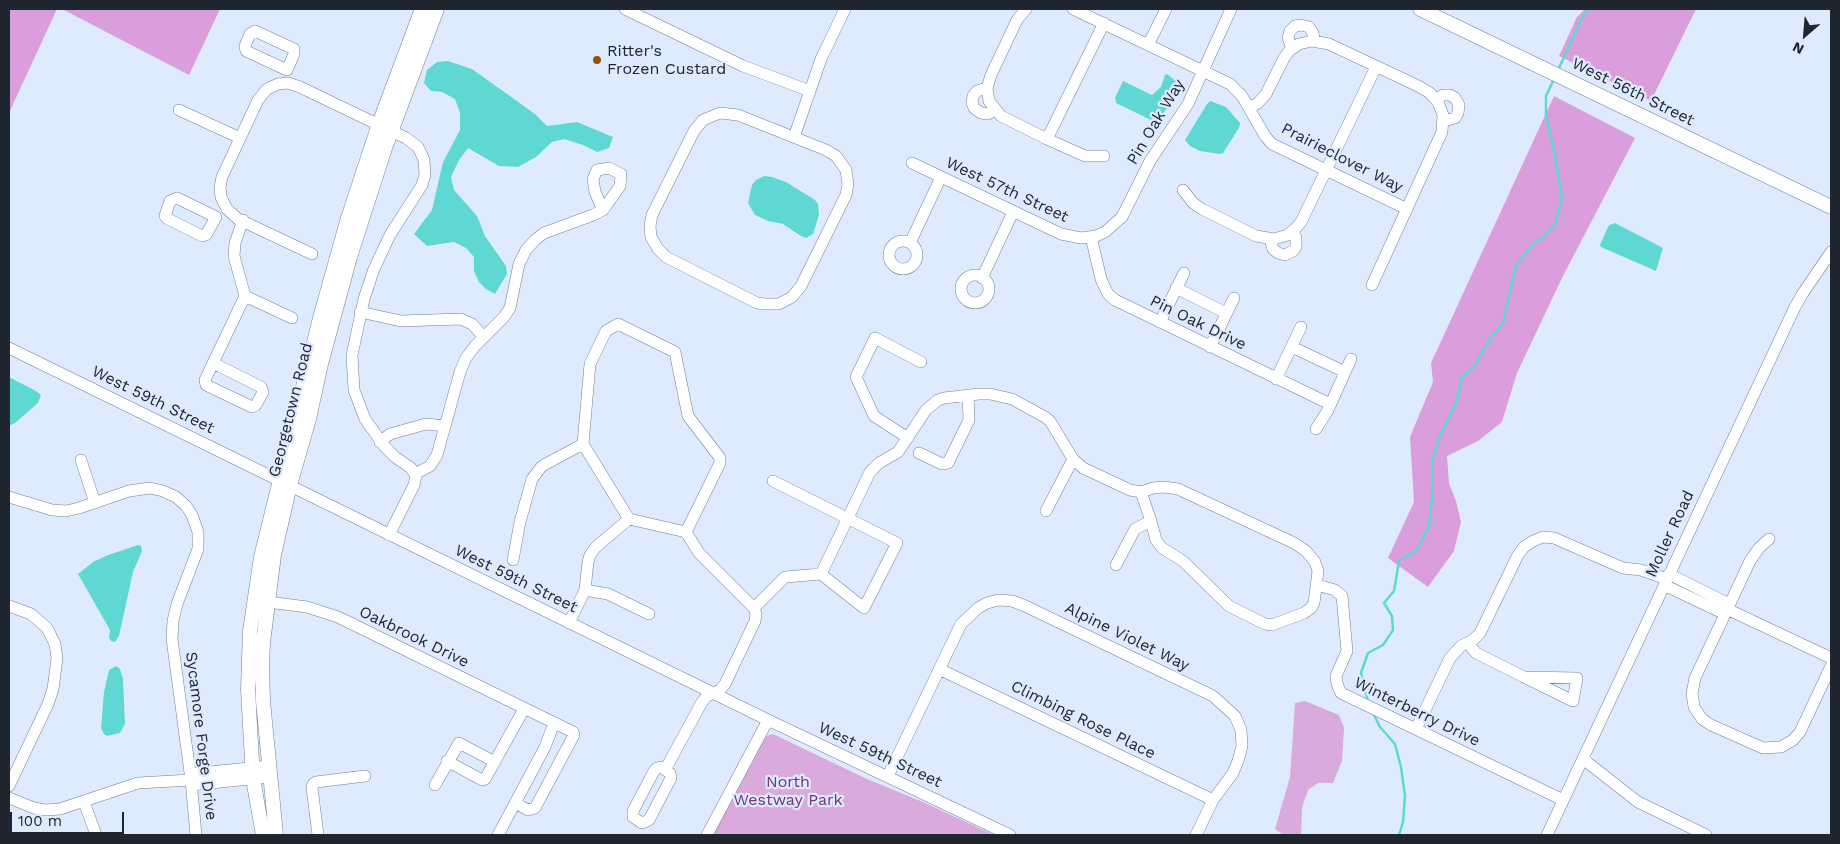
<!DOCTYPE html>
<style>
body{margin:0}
#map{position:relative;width:1840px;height:844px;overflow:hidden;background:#deebfe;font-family:"Work Sans",sans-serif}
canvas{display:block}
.frame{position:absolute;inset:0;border:10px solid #20262f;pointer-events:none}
.north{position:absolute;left:1780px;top:10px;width:50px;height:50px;-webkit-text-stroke:4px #deebfe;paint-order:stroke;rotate:207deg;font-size:14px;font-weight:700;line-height:20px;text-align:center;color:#20262f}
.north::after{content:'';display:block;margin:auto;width:18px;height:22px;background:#20262f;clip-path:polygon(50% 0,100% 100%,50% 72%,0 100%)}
.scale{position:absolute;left:10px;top:812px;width:114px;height:22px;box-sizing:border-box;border:2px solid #20262f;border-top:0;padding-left:6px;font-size:15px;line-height:18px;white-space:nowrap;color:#20262f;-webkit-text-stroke:4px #deebfe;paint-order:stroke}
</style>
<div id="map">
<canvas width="1840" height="844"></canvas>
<div class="frame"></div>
<div class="north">N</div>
<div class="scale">100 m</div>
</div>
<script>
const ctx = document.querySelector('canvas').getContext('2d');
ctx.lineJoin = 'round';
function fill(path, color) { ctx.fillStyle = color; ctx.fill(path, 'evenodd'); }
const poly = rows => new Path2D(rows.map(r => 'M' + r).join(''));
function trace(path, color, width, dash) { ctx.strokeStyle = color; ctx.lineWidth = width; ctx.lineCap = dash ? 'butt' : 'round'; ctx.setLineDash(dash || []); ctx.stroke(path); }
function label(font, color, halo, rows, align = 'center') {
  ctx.font = font + ' "Work Sans",sans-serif'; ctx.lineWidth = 4.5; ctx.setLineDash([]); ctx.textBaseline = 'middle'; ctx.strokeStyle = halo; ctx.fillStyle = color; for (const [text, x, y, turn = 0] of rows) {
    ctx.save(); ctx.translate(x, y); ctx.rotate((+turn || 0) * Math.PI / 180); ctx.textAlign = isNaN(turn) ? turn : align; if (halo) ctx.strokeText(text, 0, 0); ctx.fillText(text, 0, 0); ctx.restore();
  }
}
fill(poly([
 [1305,701,1339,715,1344,728,1342,761,1333,783,1318,783,1308,790,1302,808,1301,834,1299,835,1284,835,1275,829,1290,777,1295,703],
 [773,734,867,779,923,802,994,835,712,835,766,736]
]), '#daaadc');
fill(poly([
 [9,9,57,9,9,113],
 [62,9,220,9,189,75],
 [1585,9,1696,9,1651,101,1559,56,1577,17],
 [1554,96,1635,138,1562,278,1517,373,1502,422,1478,441,1447,456,1449,483,1456,501,1461,522,1454,551,1428,587,1388,558,1414,502,1410,437,1433,382,1431,363]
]), '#da9edc');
fill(poly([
 [448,61,472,69,535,114,547,126,577,122,613,137,609,148,597,152,583,145,564,139,552,142,536,157,518,167,499,166,468,148,459,160,451,177,454,190,477,216,485,236,506,266,507,274,495,294,486,289,479,282,474,271,474,257,466,248,454,242,427,246,414,234,432,210,443,162,460,130,460,113,455,99,442,92,431,91,424,83,427,70,437,62],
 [1167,74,1178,83,1178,86,1170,105,1159,118,1151,120,1116,103,1115,98,1123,81,1152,95,1161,87,1165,75],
 [1210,101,1226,107,1240,123,1239,128,1223,153,1219,154,1200,151,1190,146,1185,140,1207,104],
 [764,176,772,177,786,182,815,200,818,204,819,215,813,234,806,238,801,236,783,224,768,221,755,215,748,203,752,185,756,180],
 [1615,223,1663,248,1656,271,1601,247,1600,245,1609,225],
 [9,377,36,391,41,395,38,403,15,423,9,426],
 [138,545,141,546,142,551,133,572,119,636,115,642,111,641,109,638,110,630,78,574,93,562,108,555],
 [116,666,120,669,123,679,125,724,120,733,107,736,104,734,101,728,104,692,109,670]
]), '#5fd8d4');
trace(poly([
 [1558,70,1583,16,1590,9],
 [1368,701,1361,673,1368,653,1383,645,1393,630,1392,616,1384,603,1394,591,1399,561,1417,550,1429,526,1432,498,1433,458,1440,436,1457,401,1461,379,1475,366,1489,340,1503,323,1516,266,1533,244,1545,236,1556,223,1562,198,1554,150,1546,115,1546,96,1554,79],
 [1374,715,1380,727,1395,744,1401,767,1405,796,1403,822,1399,835]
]), '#5fd8d4', 2.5);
const minor = poly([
 [625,9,743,66,810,91],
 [1026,9,1017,20,991,75,987,88,989,101,1001,116,1047,139,1085,156,1104,156],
 [1073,9,1230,84,1242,96,1265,136,1272,144,1407,209],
 [255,31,294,49,294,54,287,70,246,51,245,46,250,34,255,31],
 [1148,45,1166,9],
 [1292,48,1288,38,1290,31,1295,26,1301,25,1309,27,1313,33,1314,41],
 [987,88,977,91,973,96,972,103,974,108,981,113,988,114,995,110],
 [1436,99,1443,95,1450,95,1455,98,1459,105,1458,113,1455,118,1444,121],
 [1249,108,1258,103,1266,94,1284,58,1289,51,1299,44,1312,41,1329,44,1418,86,1430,93,1438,102,1443,115,1442,132,1372,285],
 [179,110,240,138],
 [720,113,738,115,826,150,836,156,846,170,848,184,846,195,801,286,792,297,779,304,764,304,757,303,666,257,658,249,651,237,650,226,652,215,694,131,703,120,720,113],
 [794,137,821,59,845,9],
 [1047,139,1104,23],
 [912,163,1061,234,1081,238,1096,236,1105,232,1122,217,1150,161,1188,104,1231,9],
 [1183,190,1193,203,1202,209,1256,236,1274,239,1288,235,1296,228,1301,222,1376,67],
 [177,198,216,217,206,235,202,236,168,219,165,216,170,201,177,198],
 [243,220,235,243,234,256,245,296,292,318],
 [1091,237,1101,279,1108,294,1115,300,1330,404],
 [1270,239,1273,249,1278,253,1285,255,1293,251,1296,247,1296,237,1292,232],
 '889 255a14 14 0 1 1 28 0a14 14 0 1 1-28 0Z',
 [910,243,941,177],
 [312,254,238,219,227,209,221,197,220,187,222,177,258,100,267,89,278,84,288,83,300,87,406,138,418,147,424,160,425,175,422,185,390,235,374,269,364,299,352,355,354,390,365,419,385,447,395,457,411,468,416,476,414,485,389,535],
 '961 289a14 14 0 1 1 28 0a14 14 0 1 1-28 0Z',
 [982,278,1013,212],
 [1176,288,1226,313],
 [360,312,401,321,461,319,472,324,484,337],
 [1160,322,1184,273],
 [1210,347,1234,298],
 [1292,347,1345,372],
 [9,348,768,720,1010,835],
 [213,363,261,387,263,392,256,405,252,407,206,385,205,380,213,363],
 [213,363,245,296],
 [1276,379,1301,327],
 [1316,429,1328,410,1351,359],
 [908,438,874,416,856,377,875,338,921,362],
 [380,442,390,434,426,424,445,426],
 [919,453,942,464,948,463,969,420,968,395],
 [81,460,95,503],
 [415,474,430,466,437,455,460,372,466,358,475,346,504,317,510,308,519,264,526,250,535,240,544,233,593,215,603,210,620,186,621,174,609,168,597,170,593,179,595,192,603,210],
 [773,481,897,543,864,608,821,574],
 [9,497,52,510,66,511,79,508,129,491,150,488,163,491,176,497,186,506,192,515,198,532,198,549,177,604,173,621,172,639,191,780,196,835],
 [1046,511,1073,459,1083,468,1130,490,1141,492,1153,488,1164,487,1178,489,1294,543,1306,551,1315,562,1318,571,1314,603,1311,608,1304,613,1272,625,1265,624,1229,606,1183,561,1162,548,1156,540,1151,521],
 [629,519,583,444,590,364,606,331,618,324,675,352,688,416,720,458,720,463,686,532],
 [629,519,686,532,699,553,754,608,756,614,755,621,725,684,720,690,707,696,702,702,665,770],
 [1769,539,1759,548,1750,561,1695,678,1692,693,1694,707,1702,719,1711,725,1763,748,1781,747,1793,740,1800,732,1831,666],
 [513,560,520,522,532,479,542,466,583,444],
 [1116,565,1135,529,1151,521,1141,492],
 [821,574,870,472,879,463,898,452,926,410,938,400,944,398,979,394,990,394,1012,399,1045,417,1050,421,1073,459],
 [1669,574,1729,604],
 [1317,585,1335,590,1342,596,1347,651,1336,676,1337,684,1341,693,1563,800],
 [1664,585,1725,614],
 [585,590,608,594,649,614],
 [260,601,307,607,338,617,573,732,574,735,535,808,528,810,515,803],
 [9,606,31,614,47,628,55,644,57,658,53,689,48,704,9,786],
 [754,608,785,577,821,574],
 [1727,609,1831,658],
 [569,623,585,590,588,562,590,555,596,547,629,519],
 [1468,643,1476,653,1524,677,1577,678,1573,701,1524,677],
 [939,669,1213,800],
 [1416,729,1450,658,1461,646,1473,640,1480,633,1518,555,1524,547,1533,541,1543,537,1554,538,1623,568,1641,570,1667,579],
 [1583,759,1638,802,1706,835],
 [447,761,482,780,485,779,524,709],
 [661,767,670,773,671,778,649,820,642,823,633,817,633,811,654,771,657,768,661,767],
 [190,774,269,766],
 [888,776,961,624,978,608,987,603,998,600,1012,601,1023,605,1213,696,1235,716,1241,730,1242,746,1238,761,1233,773,1213,800,1196,835],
 [191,785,270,777],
 [435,785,459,743,495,762],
 [9,798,34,808,45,810,60,809,138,783,191,780],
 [84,802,95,832],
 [318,835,312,788,313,784,316,782,365,776],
 [498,835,545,747,554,723],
 [707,835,768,720],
 [1547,835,1795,307,1803,293,1831,252]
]);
const major = poly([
 [1420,9,1831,207],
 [263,835,253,779,248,689,250,631,261,557,320,318,348,218,379,124,422,9],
 [276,835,263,701,262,667,263,643,274,555,290,485,309,419,321,364,350,257,385,148,437,9]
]);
trace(minor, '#717f95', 12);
trace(major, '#717f95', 15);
trace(minor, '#fff', 11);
trace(major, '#fff', 14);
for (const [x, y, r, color] of [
 [597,60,5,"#8d550b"]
]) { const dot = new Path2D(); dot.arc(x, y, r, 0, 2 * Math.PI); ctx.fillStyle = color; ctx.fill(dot); trace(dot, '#deebfe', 2); }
label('16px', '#20262f', '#deebfe', [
 ["Ritter's",607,51],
 ["Frozen Custard",607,69]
], 'left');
label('16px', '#20262f', '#deebfe', [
 ["West 56th Street",1633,92,26],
 ["Pin Oak Way",1156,122,-59],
 ["Prairieclover Way",1342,158,27],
 ["West 57th Street",1007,190,25],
 ["Pin Oak Drive",1198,323,26],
 ["West 59th Street",153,400,26],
 ["Georgetown Road",291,410,-76],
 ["Moller Road",1670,534,-65],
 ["West 59th Street",516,579,26],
 ["Oakbrook Drive",414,637,26],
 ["Alpine Violet Way",1127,637,26],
 ["Winterberry Drive",1417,712,26],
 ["Climbing Rose Place",1083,720,26],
 ["Sycamore Forge Drive",201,736,83],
 ["West 59th Street",880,755,25]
]);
label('16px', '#752f79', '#deebfe', [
 ["North",788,782],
 ["Westway Park",788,800]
]);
</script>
